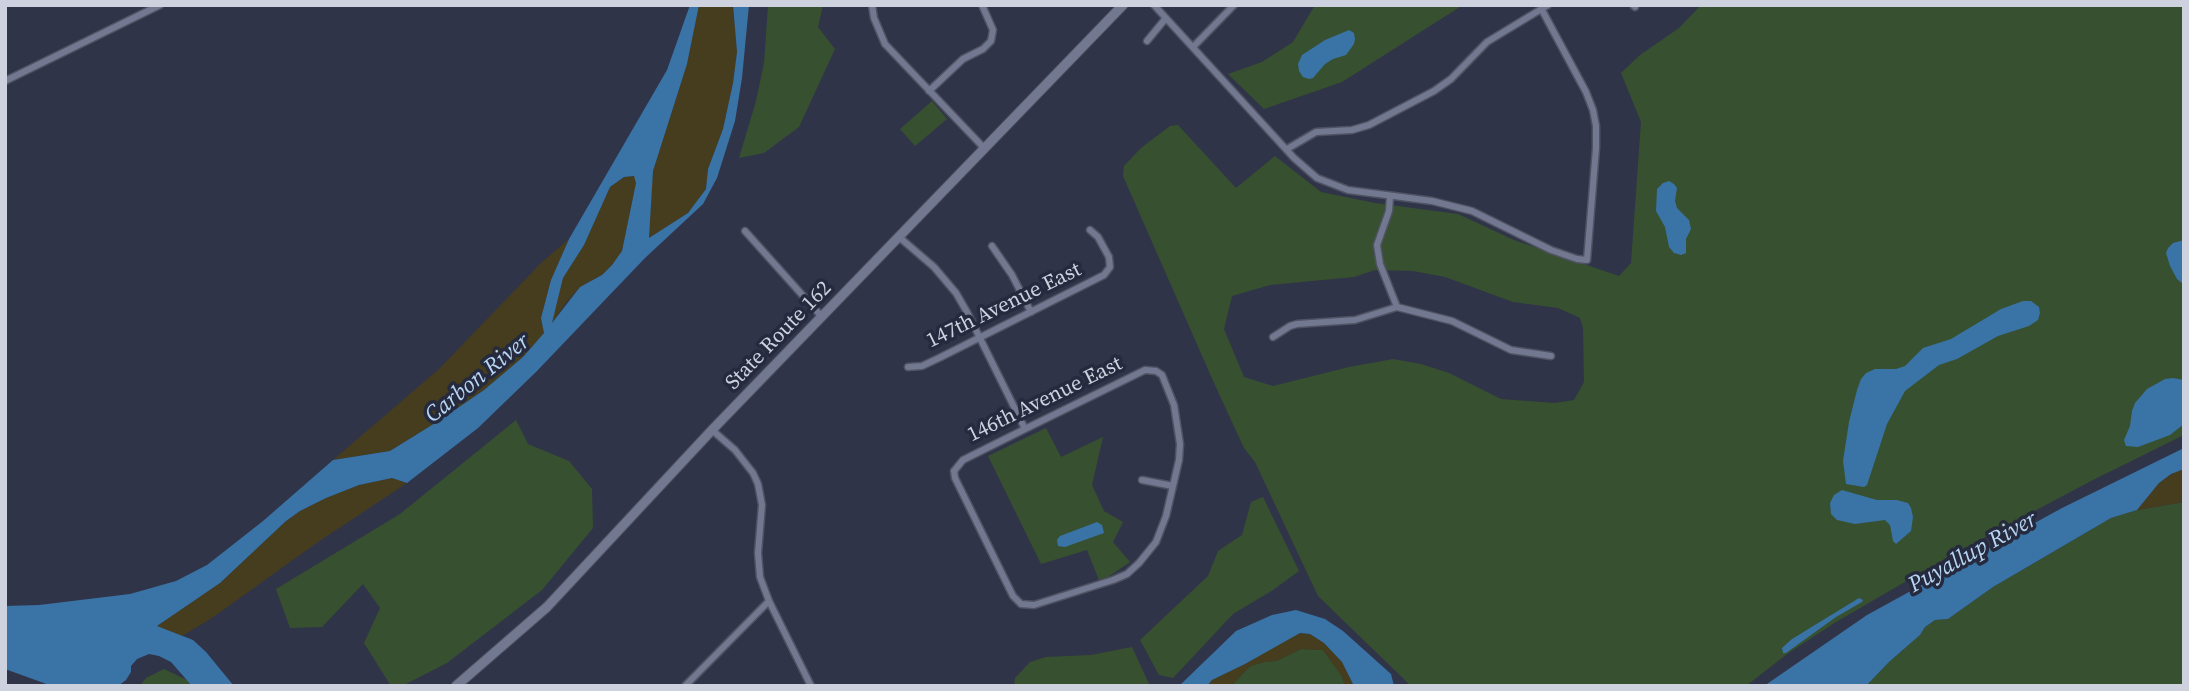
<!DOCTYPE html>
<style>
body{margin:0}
#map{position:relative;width:2189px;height:691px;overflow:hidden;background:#303449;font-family:"Source Serif 4",serif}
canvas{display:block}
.frame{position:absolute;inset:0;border:7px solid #ced1de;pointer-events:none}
</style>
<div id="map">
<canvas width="2189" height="691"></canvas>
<div class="frame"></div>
</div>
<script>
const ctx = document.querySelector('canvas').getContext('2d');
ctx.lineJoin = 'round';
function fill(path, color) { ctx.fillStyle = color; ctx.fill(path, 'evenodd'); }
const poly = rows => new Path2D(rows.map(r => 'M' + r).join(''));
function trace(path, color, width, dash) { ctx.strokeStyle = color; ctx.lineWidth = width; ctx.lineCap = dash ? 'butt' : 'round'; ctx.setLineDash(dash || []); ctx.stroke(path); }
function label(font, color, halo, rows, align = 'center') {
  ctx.font = font + ' "Source Serif 4",serif'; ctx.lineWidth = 7; ctx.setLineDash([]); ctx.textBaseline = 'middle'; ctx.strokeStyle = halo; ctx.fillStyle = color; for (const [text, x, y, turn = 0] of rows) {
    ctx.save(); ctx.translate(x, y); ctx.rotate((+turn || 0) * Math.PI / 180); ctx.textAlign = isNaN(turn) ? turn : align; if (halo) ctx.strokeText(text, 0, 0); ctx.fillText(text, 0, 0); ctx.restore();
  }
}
fill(poly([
 [768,5,823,5,818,27,835,49,799,127,764,153,739,158,756,101,764,63],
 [1315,5,1463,5,1342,82,1264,109,1228,74,1262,62,1293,42],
 [1701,5,2184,5,2184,435,2091,481,1948,557,1836,622,1787,654,1746,686,1411,686,1318,596,1255,462,1244,448,1214,383,1123,176,1124,166,1141,148,1170,126,1178,125,1236,188,1275,156,1321,192,1375,203,1458,214,1514,240,1619,276,1631,263,1641,122,1621,73,1640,55,1679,28],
 [1375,270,1413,271,1445,277,1513,302,1558,308,1580,318,1583,328,1584,382,1574,400,1555,403,1501,399,1449,373,1421,364,1393,359,1349,367,1273,386,1244,377,1224,329,1232,296,1270,285,1354,277],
 [932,101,947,119,915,146,900,129],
 [516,420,528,444,569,461,592,489,593,528,542,590,447,663,402,686,391,686,364,643,380,608,363,584,322,627,290,628,276,589,400,514],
 [1046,428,1061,457,1103,437,1092,485,1104,511,1123,522,1113,542,1130,562,1108,577,1099,580,1087,550,1041,564,988,456],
 [1263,497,1299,571,1273,590,1233,614,1173,678,1159,675,1140,640,1208,576,1218,551,1242,535,1251,502],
 [2184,502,2184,686,1866,686,1889,662,1920,635,1925,627,1935,620,1948,619,1993,587,2111,518,2137,510],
 [1132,647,1150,686,1014,686,1015,678,1030,662,1046,657,1091,655],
 [1301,649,1323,650,1342,676,1345,686,1231,686,1250,666,1264,662,1276,661],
 [164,669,189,681,192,686,140,686,146,678]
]), '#37502f');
fill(poly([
 [699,5,733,5,737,52,733,83,723,129,708,169,706,189,688,213,648,239,653,171,687,64],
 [635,176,636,183,622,251,612,265,602,275,580,287,564,305,551,325,563,278,584,245,610,187,624,177],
 [569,239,551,280,541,318,544,333,523,357,484,390,440,420,390,451,333,460,439,369,541,263],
 [2184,469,2184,502,2137,510,2159,483,2171,474],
 [392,478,407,483,318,542,212,618,182,636,157,626,220,583,286,521,300,511,326,498,359,485],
 [1296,633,1310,634,1324,643,1342,662,1354,686,1345,686,1342,676,1323,650,1301,649,1276,661,1264,662,1250,666,1231,686,1207,686,1212,680,1245,664]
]), '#453d1d');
fill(poly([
 [690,5,699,5,687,64,653,171,649,238,688,213,706,189,708,169,723,129,733,83,737,52,733,5,749,5,742,78,735,121,717,178,703,204,645,258,536,372,478,428,407,483,392,478,359,485,326,498,300,511,286,521,220,583,157,626,193,640,206,652,234,686,192,686,171,662,159,656,149,654,137,659,131,666,131,672,126,680,118,686,52,686,5,669,5,606,39,605,130,594,176,581,207,565,263,521,333,460,390,451,440,420,484,390,523,357,544,333,541,318,551,280,569,239,667,70],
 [624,177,634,176,636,183,622,251,612,265,602,275,580,287,552,323,563,278,584,245,610,187],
 [1349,30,1354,33,1355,39,1354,44,1346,55,1333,59,1325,64,1313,78,1309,79,1303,77,1299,71,1298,64,1302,55,1325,40],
 [1669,181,1674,184,1677,188,1675,201,1677,208,1689,220,1691,229,1686,239,1686,253,1681,255,1674,253,1669,247,1665,227,1656,211,1657,189,1663,183],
 [2184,240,2184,285,2177,279,2170,266,2166,253,2168,248,2173,243],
 [2023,301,2031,301,2039,307,2040,313,2038,320,2029,326,1998,336,1957,359,1939,365,1905,391,1887,424,1867,485,1864,487,1846,484,1843,461,1849,422,1857,390,1861,379,1866,373,1875,369,1896,369,1905,366,1923,348,1951,339,2001,309],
 [2173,378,2184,380,2184,424,2170,435,2138,447,2126,446,2124,440,2130,426,2132,411,2135,403,2147,389,2165,379],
 [2184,448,2184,469,2171,474,2159,483,2137,510,2111,518,1993,587,1948,619,1935,620,1925,627,1920,635,1889,662,1866,686,1764,686,1867,615,2062,508],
 [1842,490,1877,500,1897,500,1908,503,1911,508,1913,517,1911,531,1896,544,1893,541,1890,525,1885,520,1855,524,1837,520,1831,514,1830,503,1834,495],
 [1097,522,1102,525,1104,533,1065,547,1058,546,1057,540,1060,536],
 [1859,598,1863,600,1862,602,1836,617,1786,653,1783,653,1782,648,1792,639],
 [1296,610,1325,619,1343,631,1391,674,1394,686,1354,686,1342,662,1324,643,1310,634,1300,633,1245,664,1212,680,1207,686,1179,686,1236,631,1272,615]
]), '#3a73a5');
const street = poly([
 [872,5,874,18,885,44,984,148],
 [1154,5,1294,158,1317,178,1348,190,1432,201,1472,211,1551,250,1577,259,1587,260,1596,148,1596,126,1593,110,1586,92,1542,10],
 [1633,5,1635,7],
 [1147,41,1166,18],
 [1193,47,1234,5],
 [5,81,160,5],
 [929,91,963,59,983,49,991,41,993,30,982,5],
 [1287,149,1316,132,1352,130,1369,125,1434,91,1451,79,1487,42,1548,5],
 [1390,197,1389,211,1377,245,1380,264,1397,307],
 [745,231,822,317],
 [899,237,934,267,956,293,967,312,1025,429],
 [992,246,1012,275,1031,312],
 [1273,337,1290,326,1297,324,1355,320,1397,307,1452,321,1511,350,1551,356],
 [908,367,922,366,939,358,1104,275,1110,267,1109,257,1098,237,1090,230],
 [712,430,735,450,753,473,758,484,762,505,758,553,760,577,769,601,811,686],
 [954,471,963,460,1025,429,1145,370,1156,371],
 [954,471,955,478,1013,596,1021,604],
 [1142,480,1173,486],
 [1021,604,1034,605,1113,580,1127,574,1139,563,1156,542,1166,516,1179,460,1180,444,1174,405,1162,375,1156,371],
 [685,686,769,601]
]);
const secondary = poly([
 [456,686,547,607,712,430,1123,5]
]);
trace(street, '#4f5263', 9);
trace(secondary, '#4f5263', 11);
trace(street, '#72788f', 6);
trace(secondary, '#72788f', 9);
label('21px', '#ced1de', '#262a3e', [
 ["147th Avenue East",1004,306,-26],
 ["State Route 162",779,336,-46],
 ["146th Avenue East",1045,400,-26]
]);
label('italic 23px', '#b7d6f3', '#262a3e', [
 ["Carbon River",478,379,-39],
 ["Puyallup River",1973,553,-29]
]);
</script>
